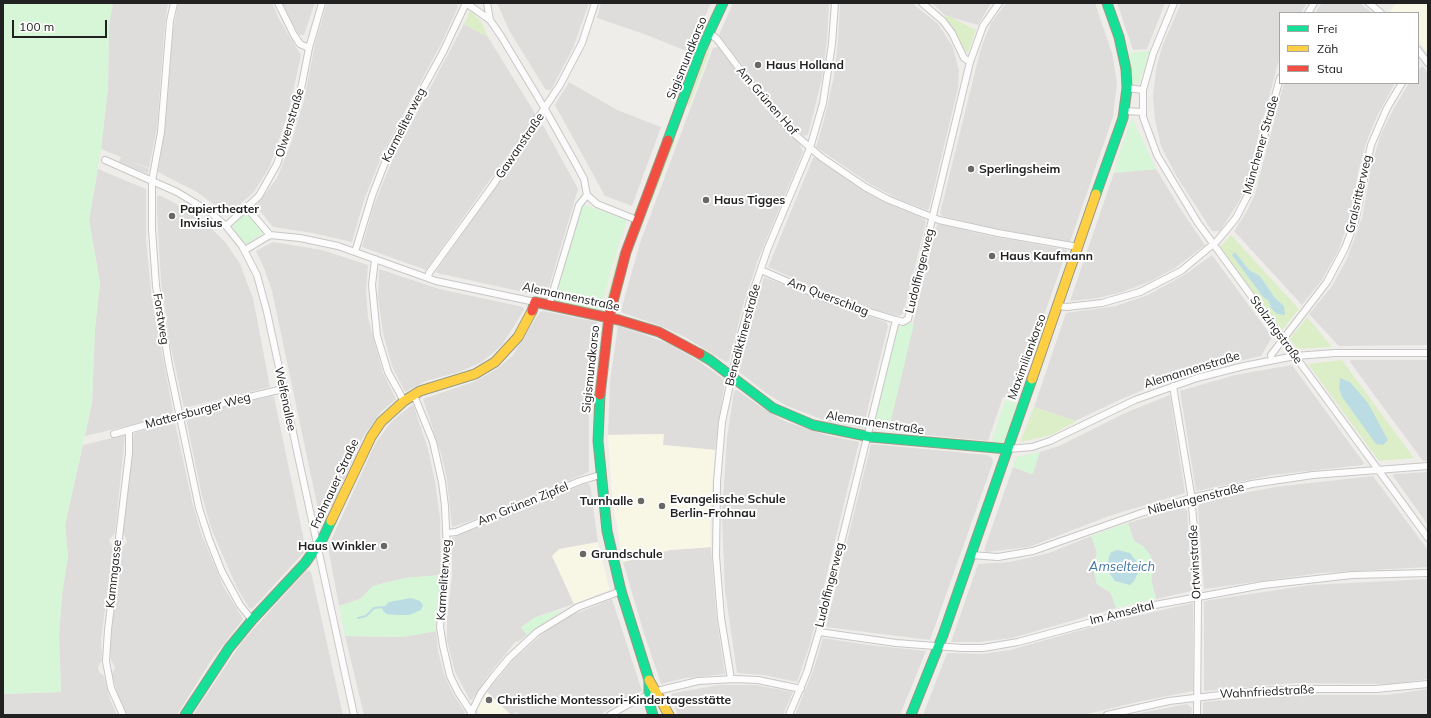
<!DOCTYPE html>
<meta charset="utf-8">
<style>
body{margin:0}
#map{position:relative;width:1431px;height:718px;overflow:hidden;background:#efedea;font-family:Mulish,sans-serif}
canvas{display:block}
.frame{position:absolute;inset:0;border:4px solid #212121;pointer-events:none}
.legend{position:absolute;left:1279px;top:12px;width:140px;height:72px;box-sizing:border-box;background:#fff;border:1px solid #a6a6a6;margin:0;padding:5px 7px;list-style:none;font-size:12px;color:#212121}
.legend li{display:flex;align-items:center;gap:8px;height:20px}
.legend b{width:20px;border:1px solid #a6a6a6}
.scale{position:absolute;left:12px;top:20px;width:95px;height:18px;box-sizing:border-box;border:2px solid #212121;border-top:0;padding-left:5px;font-size:12px;line-height:14px;white-space:nowrap;color:#212121;-webkit-text-stroke:3px #fff;paint-order:stroke}
</style>
<div id="map">
<canvas width="1431" height="718"></canvas>
<div class="frame"></div>
<ul class="legend">
<li><b style="height:5px;background:#16e098"></b>Frei</li>
<li><b style="height:5px;background:#ffcf43"></b>Zäh</li>
<li><b style="height:5px;background:#f24e42"></b>Stau</li>
</ul>
<div class="scale">100 m</div>
</div>
<script>
const ctx = document.querySelector('canvas').getContext('2d');
ctx.lineJoin = 'round';
function fill(path, color) { ctx.fillStyle = color; ctx.fill(path, 'evenodd'); }
const poly = rows => new Path2D(rows.map(r => 'M' + r).join(''));
function trace(path, color, width, dash) { ctx.strokeStyle = color; ctx.lineWidth = width; ctx.lineCap = dash ? 'butt' : 'round'; ctx.setLineDash(dash || []); ctx.stroke(path); }
function label(font, color, halo, rows, align = 'center') {
  ctx.font = font + ' Mulish,sans-serif'; ctx.lineWidth = 4; ctx.setLineDash([]); ctx.textBaseline = 'middle'; ctx.strokeStyle = halo; ctx.fillStyle = color; for (const [text, x, y, turn = 0] of rows) {
    ctx.save(); ctx.translate(x, y); ctx.rotate((+turn || 0) * Math.PI / 180); ctx.textAlign = isNaN(turn) ? turn : align; if (halo) ctx.strokeText(text, 0, 0); ctx.fillText(text, 0, 0); ctx.restore();
  }
}
fill(poly([
 [113,3,168,3,165,24,157,127,149,168,131,161,149,169,148,174,119,162,121,157,101,149,108,87,109,25],
 [178,3,272,3,279,19,301,55,288,114,269,168,254,192,228,215,197,192,158,172,165,130,173,31],
 [282,3,315,3,304,35,299,35],
 [327,3,456,3,458,7,441,44,385,148,364,200,352,242,313,233,273,227,256,206,277,178,291,143,303,104,315,44],
 [497,3,589,3,573,48,551,90,546,90,510,32],
 [601,3,711,3,689,52,647,35,597,18],
 [733,3,829,3,827,40,822,78,808,135,803,136,774,106,719,35],
 [840,3,912,3,938,24,953,47,959,71,958,88,929,209,927,210,896,198,870,184,816,147,824,120,834,76,838,41],
 [932,3,991,3,978,25,946,16],
 [1006,3,1095,3,1112,53,1117,83,1113,117,1070,242,988,227,942,216,940,213,981,48,991,23],
 [1117,3,1165,3,1147,49,1133,50],
 [1181,3,1307,3,1301,13,1280,13,1280,56,1247,179,1240,200,1220,231,1212,231,1177,177,1161,146,1155,120,1153,97,1156,69,1162,47],
 [1322,3,1360,3,1372,13,1315,13],
 [464,24,488,37,536,115,426,270,362,247,374,205,394,156],
 [718,47,762,105,800,144,803,152,759,257,744,302,729,361,726,362,685,337,661,326,623,313,621,310,640,243,713,48],
 [1421,67,1424,67,1428,75,1428,345,1339,346,1309,314,1332,286,1346,261,1362,218,1372,163,1381,134,1394,108,1409,83,1418,83,1418,71],
 [569,82,617,110,661,127,632,206,605,196,555,105],
 [1284,83,1395,83,1377,116,1366,143,1359,169,1349,220,1339,249,1322,280,1302,305,1234,231,1247,211,1255,194],
 [543,125,578,189,546,297,437,273,436,271,539,126],
 [815,157,861,188,893,206,925,219,926,222,903,314,899,316,883,312,828,294,768,267,813,158],
 [98,169,146,189,146,240,152,300,173,411,171,414,132,425,85,436,92,402,95,328,100,283,89,220],
 [1156,169,1181,210,1205,245,1175,268,1149,282,1122,292,1098,298,1070,301,1114,173],
 [159,195,192,212,206,223,226,243,240,264,253,298,270,387,184,408,170,343,161,282,157,211,157,197],
 [939,224,985,235,1067,250,1014,400,1003,397,988,441,887,431,937,225],
 [273,242,322,250,368,265,366,290,368,318,383,373,396,399,381,412,363,437,332,506,318,509,272,291,264,268,256,251],
 [1212,255,1272,337,1261,356,1208,368,1168,380,1126,397,1075,421,1034,407,1066,313,1116,306,1148,295,1186,274],
 [379,269,439,289,523,307,524,310,502,345,482,362,459,372,426,381,405,392,392,366,383,333,378,297],
 [764,277,827,302,886,322,888,326,863,428,826,421,787,406,766,393,738,371],
 [543,311,597,322,589,393,589,472,473,520,452,527,447,480,442,457,423,399,476,381,497,369,513,355,539,313],
 [618,326,640,333,669,344,697,360,725,380,715,450,663,445,663,434,608,435,610,381],
 [1351,360,1428,360,1428,461,1423,461,1350,362],
 [1292,365,1364,463,1363,465,1272,475,1196,491,1180,391,1235,375],
 [737,390,761,407,784,421,826,435,859,442,810,644,797,682,764,675,737,673,725,590,722,517,727,438,734,391],
 [1170,395,1185,493,1109,516,1029,547,986,552,984,550,1013,467,1032,474,1040,452,1059,446,1125,413],
 [272,396,274,397,306,550,252,609,249,608,237,588,211,528,202,496,186,419,223,407],
 [413,404,428,449,435,482,440,518,441,575,405,578,373,586,360,599,339,606,328,547,375,444,391,422],
 [173,422,175,423,192,501,201,533,223,586,243,619,210,662,177,715,127,715,118,696,112,674,115,667,111,660,110,646,121,549,127,542,125,536,122,534,134,433],
 [125,435,115,533,109,540,113,548,101,640,102,660,98,667,99,672,104,676,110,699,117,715,3,715,3,694,61,692,59,636,62,594,68,556,65,525,83,445],
 [871,444,988,455,992,458,993,462,930,640,826,627],
 [1428,472,1428,525,1393,476,1394,474],
 [1373,476,1428,550,1428,567,1320,573,1204,589,1198,507,1202,501,1275,487],
 [587,483,590,485,598,542,610,590,574,604,536,617,521,627,527,635,518,642,516,641,487,677,472,700,470,700,455,672,447,641,447,618,452,577,452,538],
 [1182,507,1187,510,1192,591,1156,599,1151,579,1154,568,1144,547,1134,541,1128,523],
 [1091,536,1097,552,1093,567,1097,584,1111,593,1116,608,1012,638,979,642,951,642,978,564,1010,562,1028,558,1049,553],
 [711,547,716,614,725,674,685,678,661,684,643,630,623,562,670,550],
 [307,570,311,572,343,715,193,715,242,642],
 [1428,579,1428,679,1391,684,1296,683,1204,691,1204,601,1310,585],
 [612,599,642,691,617,704,600,715,519,715,517,712,511,715,487,692,512,661,547,630,572,615],
 [1193,603,1193,691,1142,701,1083,715,923,715,947,653,982,654,1010,650,1113,621],
 [436,631,438,651,444,674,453,694,465,712,464,715,364,715,345,636,398,637],
 [823,638,868,645,926,651,900,715,795,715,813,671],
 [720,685,755,685,793,692,783,715,678,715,671,696,673,693],
 [1428,689,1428,715,1203,715,1203,702,1289,695,1387,695],
 [1187,704,1192,708,1191,715,1130,715]
]), '#dedddb');
fill(poly([
 [1396,3,1428,3,1428,54,1418,40,1418,13,1390,13,1389,12],
 [664,434,663,445,715,450,710,517,711,547,670,550,623,562,612,497,608,435],
 [598,542,610,590,574,604,552,556,559,549],
 [487,692,511,715,480,715,478,708]
]), '#f8f7e6');
fill(poly([
 [470,11,476,16,475,18,477,17,481,21,488,37,464,24],
 [947,15,976,30,968,52,965,52,945,18],
 [708,43,710,44,708,56,689,106,685,104],
 [672,140,675,141,652,201,649,199],
 [1231,235,1299,309,1282,330,1220,247],
 [1235,253,1249,270,1260,276,1275,298,1284,306,1263,297,1233,255],
 [619,252,622,253,607,309,604,309],
 [1307,317,1332,347,1297,349,1290,339],
 [1342,360,1414,458,1379,461,1308,364],
 [1034,407,1075,421,1075,422,1051,435,1020,442]
]), '#dceec8');
fill(poly([
 [3,3,113,3,109,25,108,87,101,149,89,220,100,283,95,328,92,402,65,525,68,556,62,594,59,636,61,692,3,694],
 [1150,51,1139,83,1134,85,1132,82,1128,53],
 [1132,118,1156,169,1114,173,1118,157],
 [582,205,586,205,627,220,613,263,600,312,555,302,554,299],
 [245,214,249,215,264,233,248,243,244,243,233,227,233,223],
 [910,323,914,324,889,429,873,428,897,330,901,326],
 [1005,400,1021,404,1005,444,991,443],
 [1040,452,1033,474,1013,467,1016,457],
 [1128,523,1134,541,1144,547,1151,556,1154,568,1151,579,1156,599,1116,608,1111,593,1097,584,1093,567,1097,552,1091,536],
 [1138,569,1134,581,1115,581,1109,574],
 [441,575,436,631,404,637,345,636,339,606,360,599,373,586,405,578],
 [559,610,560,612,527,635,521,627,536,617]
]), '#d7f5d7');
fill(poly([
 [1235,252,1249,270,1260,276,1275,298,1284,306,1285,315,1277,314,1271,308,1269,301,1263,297,1232,255],
 [1340,378,1350,382,1368,403,1388,440,1383,445,1376,444,1342,397,1339,388],
 [1118,550,1130,553,1137,562,1138,573,1134,581,1130,585,1115,581,1107,570,1109,557,1111,552],
 [411,598,420,601,423,605,421,610,409,615,396,615,386,614,382,609,389,602]
]), '#bcdce4');
trace(poly([
 [358,618,366,616,374,608,385,607]
]), '#bcdce4', 2);
const street = poly([
 [174,3,170,21,161,132,152,181,152,229,156,286,169,365,199,508,209,539,222,572,240,605,252,620],
 [278,3,294,35,300,44,309,48],
 [466,3,490,20,501,36,545,109,577,166,584,179,587,195,597,204,637,220],
 [487,3,490,20],
 [922,3,943,21,952,33,964,58,970,62],
 [1174,3,1153,54,1143,90,1143,117,1157,155,1198,223,1428,538],
 [1369,3,1381,13],
 [1308,13,1314,3],
 [709,33,717,39,757,92,791,131,821,157,865,187,887,199,939,220,998,233,1078,247],
 [1418,50,1428,63],
 [1127,88,1143,90],
 [1125,111,1143,112],
 [105,160,177,192,210,212,226,226,242,246,257,275,267,312,354,715],
 [247,208,270,235],
 [226,226,259,196,277,164,294,116,302,84,309,48,322,3],
 [270,235,300,238,338,246,436,281,535,302],
 [245,250,270,235],
 [355,252,372,196,391,147,443,52,466,3],
 [375,259,372,285,377,336,388,372,404,401],
 [761,270,827,299,896,320],
 [428,278,429,273,493,185,560,85,582,43,595,3],
 [549,305,579,205,587,195],
 [1058,306,1067,307,1102,303,1140,292,1181,271,1217,241,1236,218,1249,193,1280,78],
 [1272,360,1271,355,1327,282,1345,248,1355,222,1371,145,1387,108,1402,83],
 [1173,386,1191,494,1194,530,1198,601,1197,715],
 [414,395,433,442,442,482,445,506,447,551,440,627,443,646,450,676,458,692,473,715],
 [114,434,228,402,283,389],
 [1008,449,1032,447,1050,441,1135,400,1197,378,1244,366,1295,356,1335,353,1428,353],
 [447,533,456,532,580,481,600,475],
 [971,555,998,557,1033,551,1144,512,1191,498,1252,484,1313,475,1428,466],
 [819,632,896,643,962,648,983,648,1018,642,1155,605,1263,585,1352,575,1428,573],
 [731,679,721,618,716,556,717,482,722,422,739,342,750,301,768,248,810,148,823,103,832,44,835,3],
 [123,715,111,688,106,661,108,630,129,453,129,430],
 [470,715,481,693,494,676,509,658,537,632,578,607,621,591],
 [610,715,627,705,657,691,698,681,735,679,758,680,801,689],
 [789,715,807,672,819,632,896,320,903,322,908,319,970,62,983,26,999,3],
 [1107,715,1169,701,1254,691,1305,689,1376,689,1428,684]
]);
const fast = poly([
 [668,140,701,50,723,3],
 [1096,194,1123,118,1127,88,1126,69,1119,37,1107,3],
 [700,354,710,360,773,408,813,425,871,437,1008,449],
 [600,395,598,441,607,531,621,591,649,680,649,702,653,715],
 [185,715,229,648,252,620,305,563,323,538,331,521],
 [911,715,943,635,1032,379]
]);
const slow = poly([
 [1032,379,1096,194],
 [331,521,371,437,381,422,404,401,420,391,475,374,495,362,518,337,532,311],
 [649,680,669,715]
]);
const jam = poly([
 [532,311,535,302,619,320,659,332,700,354],
 [600,395,609,317,626,252,668,140]
]);
trace(street, '#c8c7c6', 8);
trace(fast, '#999a80', 11);
trace(slow, '#999a80', 11);
trace(jam, '#999a80', 11);
trace(street, '#fdfcfc', 6);
trace(fast, '#16e098', 9);
trace(slow, '#ffcf43', 9);
trace(jam, '#f24e42', 9);
for (const [x, y, r, color] of [
 [758,65,4,"#696867"],
 [971,169,4,"#696867"],
 [706,200,4,"#696867"],
 [172,216,4,"#696867"],
 [992,256,4,"#696867"],
 [641,501,4,"#696867"],
 [662,506,4,"#696867"],
 [384,546,4,"#696867"],
 [583,554,4,"#696867"],
 [489,700,4,"#696867"]
]) { const dot = new Path2D(); dot.arc(x, y, r, 0, 2 * Math.PI); ctx.fillStyle = color; ctx.fill(dot); trace(dot, '#fff', 1.5); }
label('12px', '#212121', '#fff', [
 ["Sigismundkorso",687,58,-68],
 ["Am Grünen Hof",767,101,49],
 ["Olwenstraße",290,123,-73],
 ["Karmeliterweg",404,125,-63],
 ["Münchener Straße",1261,145,-74],
 ["Gawanstraße",520,146,-56],
 ["Gralsritterweg",1359,194,-77],
 ["Ludolfingerweg",920,271,-76],
 ["Alemannenstraße",571,297,12],
 ["Am Querschlag",828,297,21],
 ["Forstweg",161,319,81],
 ["Stolzingstraße",1276,330,54],
 ["Benediktinerstraße",743,335,-75],
 ["Maximiliankorso",1027,357,-70],
 ["Sigismundkorso",591,369,-84],
 ["Alemannenstraße",1192,370,-17],
 ["Welfenallee",285,399,78],
 ["Mattersburger Weg",198,411,-15],
 ["Alemannenstraße",875,423,9],
 ["Frohnauer Straße",335,484,-65],
 ["Nibelungenstraße",1196,499,-14],
 ["Am Grünen Zipfel",523,504,-22],
 ["Ortwinstraße",1195,562,-93],
 ["Kammgasse",114,574,-84],
 ["Karmeliterweg",444,580,-86],
 ["Ludolfingerweg",830,585,-76],
 ["Im Amseltal",1122,613,-14],
 ["Wahnfriedstraße",1267,692,-3]
]);
label('bold 12px', '#212121', '#fff', [
 ["Haus Holland",766,65],
 ["Sperlingsheim",979,169],
 ["Haus Tigges",714,200],
 ["Papiertheater",180,209],
 ["Invisius",180,223],
 ["Haus Kaufmann",1000,256],
 ["Evangelische Schule",670,499],
 ["Berlin-Frohnau",670,513],
 ["Turnhalle",633,501,"right"],
 ["Haus Winkler",376,546,"right"],
 ["Grundschule",591,554],
 ["Christliche Montessori-Kindertagesstätte",497,700]
], 'left');
label('italic 13px', '#4276a6', '#fff', [
 ["Amselteich",1122,567]
]);
</script>
